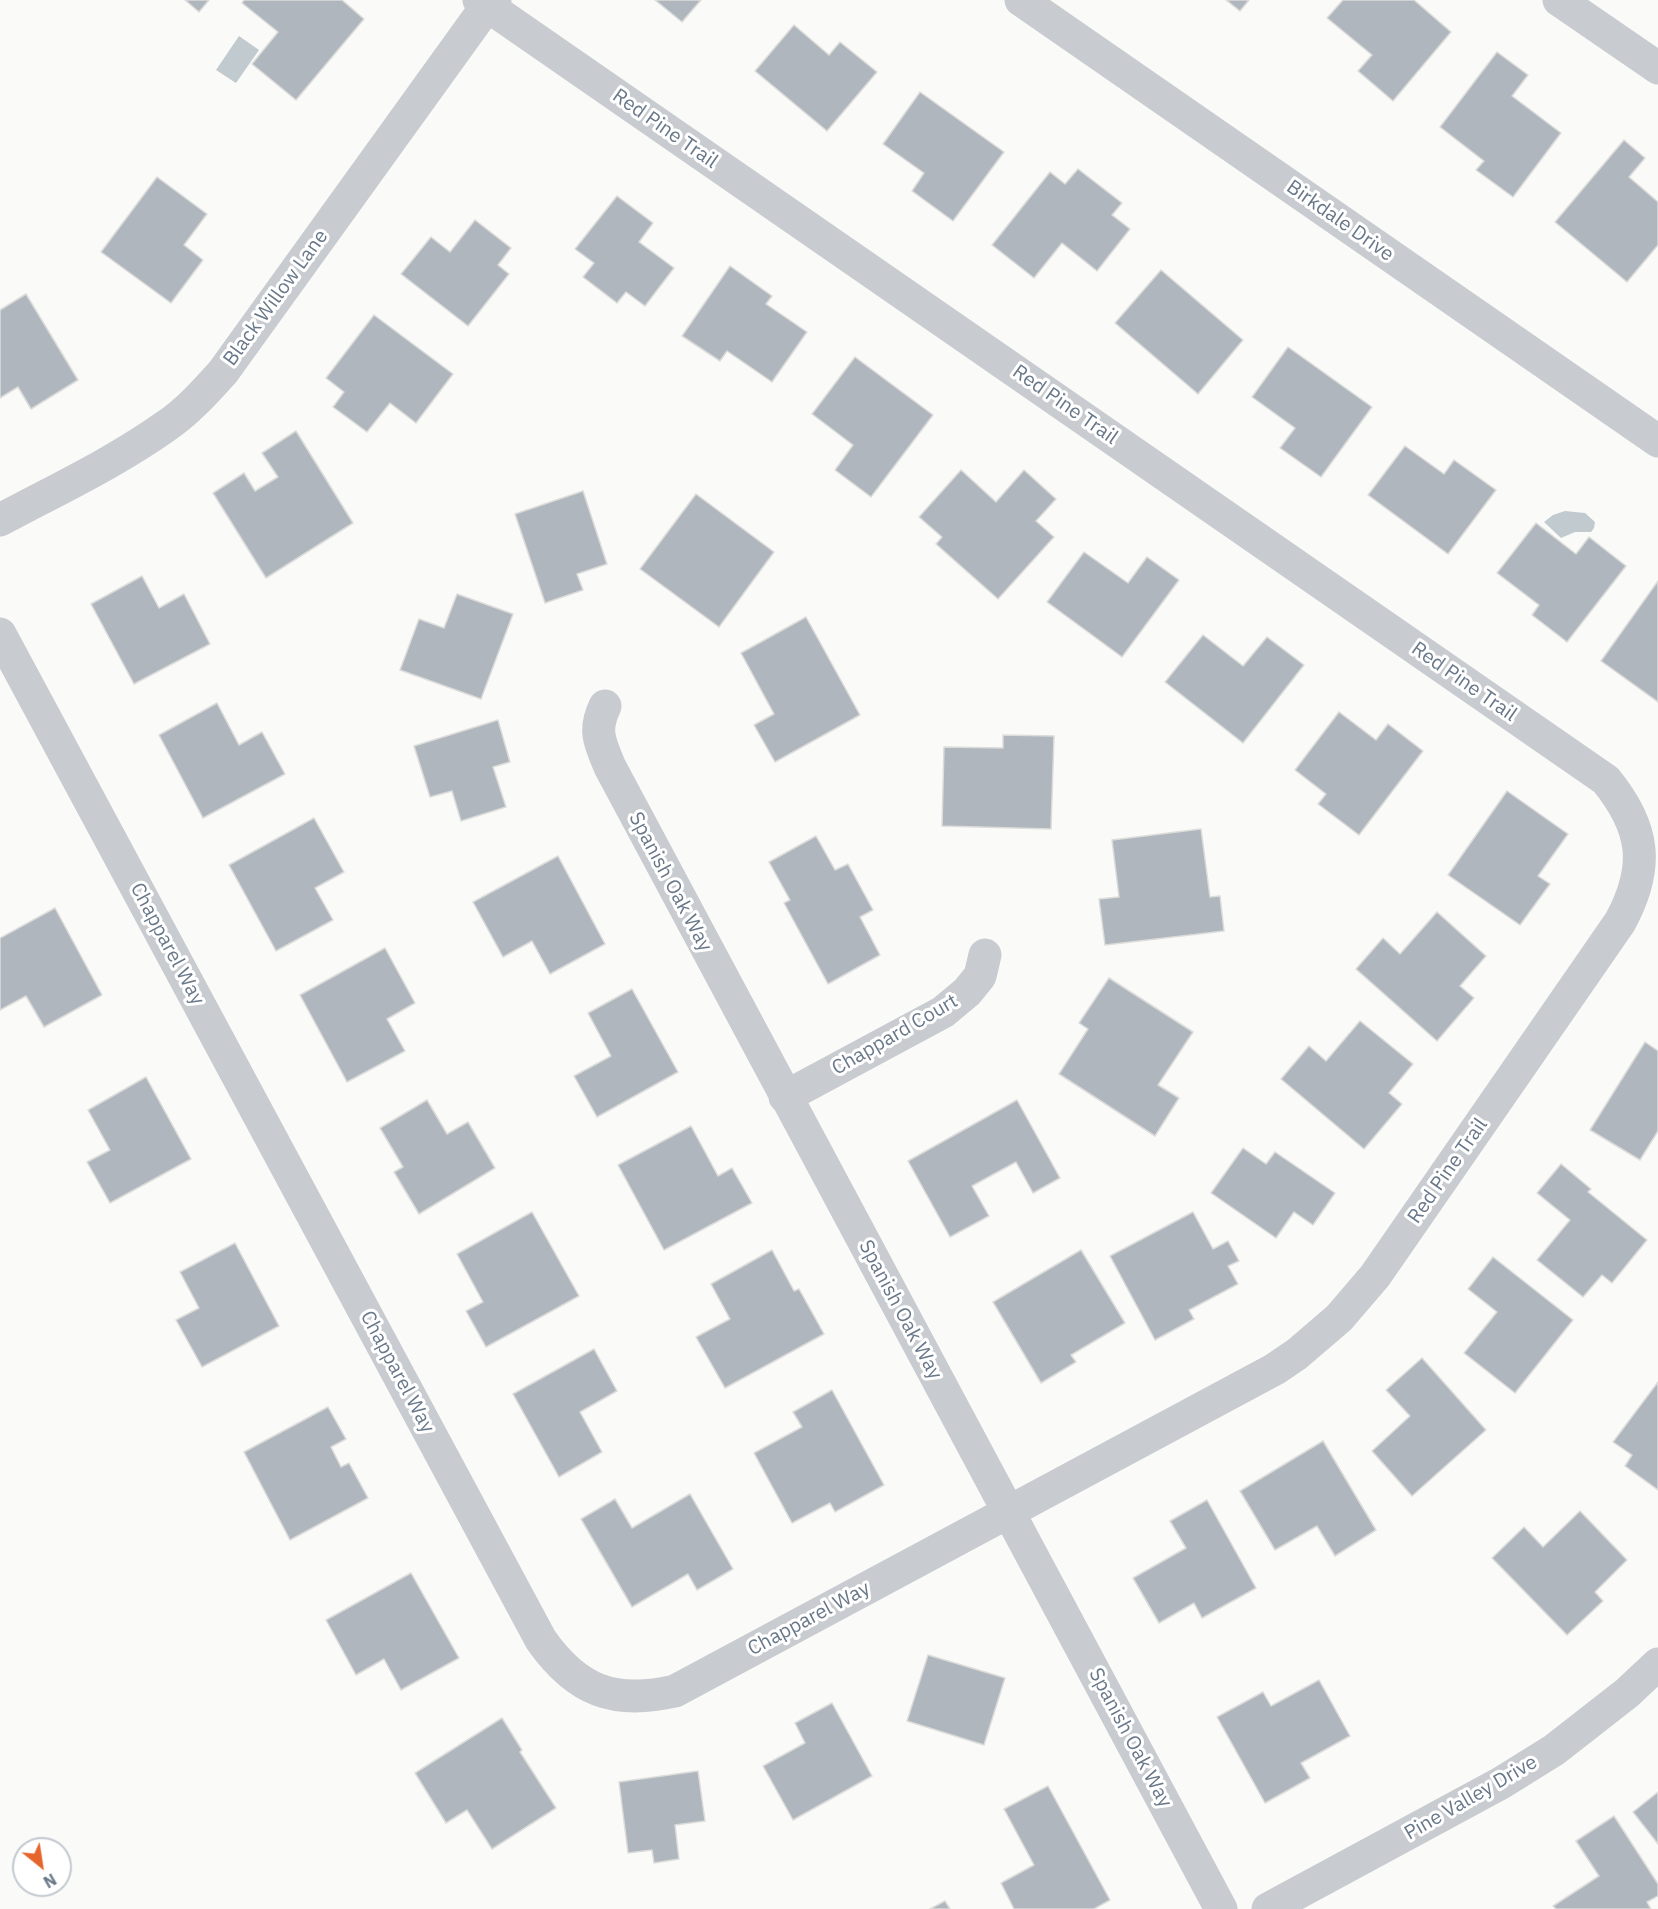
<!DOCTYPE html>
<html>
<head>
<meta charset="utf-8">
<style>
	body { margin:0 }
	#map { position:relative; width:1658px; height:1909px; overflow:hidden; background:#fafaf8; font-family:"IBM Plex Sans",sans-serif }
	canvas { display:block }
	.north { position:absolute; left:12px; top:1837px; width:60px; height:60px; box-sizing:border-box; background:#fff; border:2px solid #c3c9d0; border-radius:50%; rotate:150deg; font-size:16px; font-weight:700; line-height:24px; text-align:center; color:#697889 }
	.north::after { content:''; display:block; margin:auto; width:21px; height:27px; background:#e5652d; clip-path:polygon(50% 0,100% 100%,50% 72%,0 100%) }
</style>
</head>
<body>
<div id="map">
<canvas width="1658" height="1909"></canvas>
<div class="north">N</div>
</div>
<script>
const c = document.querySelector('canvas').getContext('2d');
c.lineJoin = 'round';
function paint(path, color) { c.fillStyle = color; c.fill(path, 'evenodd'); }
function strokePath(path, color, width, dash) { c.strokeStyle = color; c.lineWidth = width; c.lineCap = dash ? 'butt' : 'round'; c.setLineDash(dash || []); c.stroke(path); }
function drawText(font, color, halo, rows, align = 'center') {
  c.font = font + ' "IBM Plex Sans",sans-serif'; c.lineWidth = 6; c.setLineDash([]); c.textBaseline = 'middle'; c.strokeStyle = halo; c.fillStyle = color; for (const [text, x, y, turn = 0] of rows) {
    c.save(); c.translate(x, y); c.rotate((+turn || 0) * Math.PI / 180); c.textAlign = isNaN(turn) ? turn : align; if (halo) c.strokeText(text, 0, 0); c.fillText(text, 0, 0); c.restore();
  }
}
const water = new Path2D(`
	M239 36 259 50 236 83 216 70Z
	M1565 511 1585 513 1595 522 1594 528 1591 532H1575L1561 538 1544 522 1553 515Z`);
const building = new Path2D(`
	M185 0H209L199 12Z
	M244 0H342L364 19 296 100 252 64 278 32 242 3Z
	M655 0H701L682 22Z
	M1226 0H1249L1240 11Z
	M1343 0H1414L1451 32 1393 101 1358 71 1372 55 1327 18Z
	M794 25 829 55 840 42 877 72 827 131 755 71Z
	M1497 52 1528 75 1512 96 1561 133 1513 197 1476 170 1484 161 1440 127Z
	M920 92 1004 152 953 221 912 191 924 173 883 144Z
	M1624 140 1645 158 1629 177 1658 202V245L1627 282 1555 222Z
	M1078 169 1122 203 1112 215 1130 229 1097 271 1062 243 1034 278 992 245 1050 172 1065 184Z
	M157 177 207 214 184 245 203 260 171 303 101 252Z
	M617 196 653 223 639 242 674 268 645 306 626 292 617 303 583 277 594 263 575 249Z
	M475 220 511 248 498 265 509 274 468 326 401 274 431 237 450 252Z
	M730 266 772 296 766 304 807 332 772 382 727 351 720 361 682 336Z
	M1161 270 1243 340 1198 394 1115 323Z
	M26 294 78 380 31 409 18 387 0 398V310Z
	M374 315 453 374 416 423 390 403 367 432 333 407 344 392 326 378Z
	M1288 347 1372 407 1321 477 1280 448 1295 428 1252 397Z
	M855 357 933 415 871 497 835 470 853 445 812 414Z
	M296 431 353 523 266 578 213 493 244 473 255 491 278 477 262 453Z
	M1405 446 1444 474 1454 460 1496 490 1448 554 1368 495Z
	M961 470 996 502 1024 470 1056 499 1036 521 1054 537 998 599 936 544 942 537 919 517Z
	M583 491 607 564 577 574 583 590 545 603 515 514Z
	M696 494 774 552 719 627 640 569Z
	M1536 523 1576 554 1589 537 1626 566 1567 642 1532 615 1539 605 1497 573Z
	M1084 552 1128 583 1147 557 1179 580 1122 657 1047 602Z
	M142 576 159 608 184 594 210 644 134 684 91 604Z
	M1658 581V702L1601 661Z
	M457 594 513 614 481 699 400 670 419 619 444 628Z
	M806 617 860 715 775 762 754 725 774 714 741 653Z
	M1203 635 1243 666 1267 637 1304 665 1243 743 1165 682Z
	M217 703 239 745 262 732 285 774 203 818 159 735Z
	M1339 712 1376 740 1388 724 1423 751 1359 835 1318 804 1326 794 1295 770Z
	M498 720 510 762 493 767 506 807 461 821 452 791 430 797 414 746Z
	M1003 735 1054 736 1051 829 942 826 944 747 1003 748Z
	M1507 791 1568 834 1538 876 1550 884 1520 925 1448 875Z
	M314 818 344 872 315 888 333 920 276 951 229 865Z
	M1201 829 1210 897 1220 896 1224 931 1105 945 1099 899 1119 897 1112 840Z
	M816 836 835 870 848 864 873 910 860 917 880 955 828 984 784 903 790 900 769 862Z
	M558 856 605 944 550 974 532 941 503 957 473 902Z
	M55 908 102 995 44 1027 26 996 0 1010V938Z
	M1437 912 1486 956 1460 986 1474 998 1437 1041 1356 969 1383 938 1400 954Z
	M385 948 415 1003 387 1019 405 1051 347 1082 300 995Z
	M1109 978 1193 1032 1158 1085 1179 1098 1155 1136 1059 1074 1088 1029 1079 1023Z
	M632 989 678 1072 597 1117 574 1076 611 1056 588 1013Z
	M1360 1021 1413 1064 1389 1093 1402 1104 1364 1149 1281 1079 1309 1046 1326 1061Z
	M1645 1042 1658 1051V1131L1640 1160 1590 1130Z
	M146 1077 191 1159 110 1203 87 1162 110 1150 88 1110Z
	M427 1100 447 1134 468 1122 495 1168 419 1214 394 1172 403 1167 380 1128Z
	M1017 1100 1060 1178 1033 1193 1016 1162 972 1186 989 1216 950 1237 908 1161Z
	M691 1126 718 1176 732 1168 752 1203 664 1250 618 1165Z
	M1243 1148 1266 1164 1275 1152 1335 1193 1313 1225 1294 1212 1276 1238 1211 1193Z
	M1561 1164 1591 1189 1588 1192 1647 1240 1612 1283 1602 1275 1583 1297 1537 1260 1570 1220 1537 1193Z
	M532 1212 579 1296 486 1347 466 1311 483 1302 457 1254Z
	M1193 1212 1213 1249 1228 1241 1239 1261 1228 1266 1238 1284 1189 1310 1194 1319 1155 1340 1110 1256Z
	M235 1243 279 1326 202 1367 176 1320 199 1308 180 1272Z
	M772 1250 794 1291 799 1289 824 1334 725 1388 696 1337 730 1319 711 1284Z
	M1081 1250 1125 1323 1071 1355 1076 1362 1041 1383 993 1302Z
	M1493 1257 1573 1320 1515 1393 1464 1353 1497 1312 1468 1289Z
	M594 1349 617 1391 580 1412 602 1452 559 1477 513 1394Z
	M1422 1358 1486 1430 1412 1496 1372 1451 1410 1416 1386 1390Z
	M1658 1382V1490L1625 1466 1632 1455 1613 1442Z
	M832 1390 884 1485 835 1512 830 1503 792 1523 754 1453 802 1427 793 1412Z
	M328 1407 346 1439 331 1447 341 1467 349 1463 368 1498 290 1540 244 1452Z
	M1323 1441 1376 1530 1335 1556 1317 1526 1275 1550 1240 1491Z
	M690 1494 733 1569 697 1590 688 1574 632 1607 581 1519 615 1499 632 1528Z
	M1207 1500 1256 1588 1202 1618 1194 1603 1159 1623 1133 1578 1186 1548 1170 1521Z
	M1580 1511 1627 1560 1595 1592 1603 1601 1567 1635 1492 1558 1524 1527 1543 1547Z
	M411 1573 459 1658 401 1690 384 1659 356 1675 326 1620Z
	M928 1655 1005 1678 984 1745 907 1721Z
	M1319 1680 1350 1736 1301 1763 1310 1778 1265 1803 1217 1717 1263 1692 1271 1706Z
	M832 1703 872 1776 793 1820 763 1766 805 1743 795 1723Z
	M502 1718 522 1750 520 1752 556 1808 492 1849 467 1810 446 1823 415 1773Z
	M698 1771 705 1821 675 1825 679 1859 654 1863 652 1850 628 1853 619 1782Z
	M1048 1786 1110 1900 1094 1909H1014L1001 1883 1034 1865 1004 1809Z
	M1658 1792V1844L1633 1812Z
	M1614 1816 1658 1884V1896L1647 1902 1651 1909H1556L1553 1906 1599 1876 1576 1841Z
	M945 1901 950 1909H930Z`);
const minor = new Path2D(`
	M1021 0 1658 441
	M1559 0 1658 68
	M0 520C56 490 114 463 166 426 187 412 206 391 223 372L476 21 487 6 495 0
	M0 634 541 1640C577 1691 614 1705 675 1691L1275 1369 1297 1354 1339 1318 1375 1276 1620 922C1650 867 1645 828 1606 780L479 0
	M605 706C593 731 600 743 610 767L1221 1909
	M785 1097 943 1012 967 992 980 976 985 955
	M1268 1909 1501 1783 1554 1750 1627 1693 1658 1664`);
const streetNames = [
	["Red Pine Trail",665,129,35],
	["Birkdale Drive",1340,221,35],
	["Black Willow Lane",276,298,-54],
	["Red Pine Trail",1065,405,35],
	["Red Pine Trail",1464,682,35],
	["Spanish Oak Way",670,882,62],
	["Chapparel Way",167,944,62],
	["Chappard Court",895,1035,-30],
	["Red Pine Trail",1448,1171,-55],
	["Spanish Oak Way",900,1310,62],
	["Chapparel Way",397,1372,62],
	["Chapparel Way",809,1619,-28],
	["Spanish Oak Way",1130,1738,62],
	["Pine Valley Drive",1471,1798,-30]
];
paint(water, '#c1cacf');
paint(building, '#afb6bd');
strokePath(building, '#dcdcda', 1.5);
strokePath(minor, '#c8cbcf', 33);
drawText('20px', '#697889', '#fff', streetNames);
</script>
</body>
</html>
